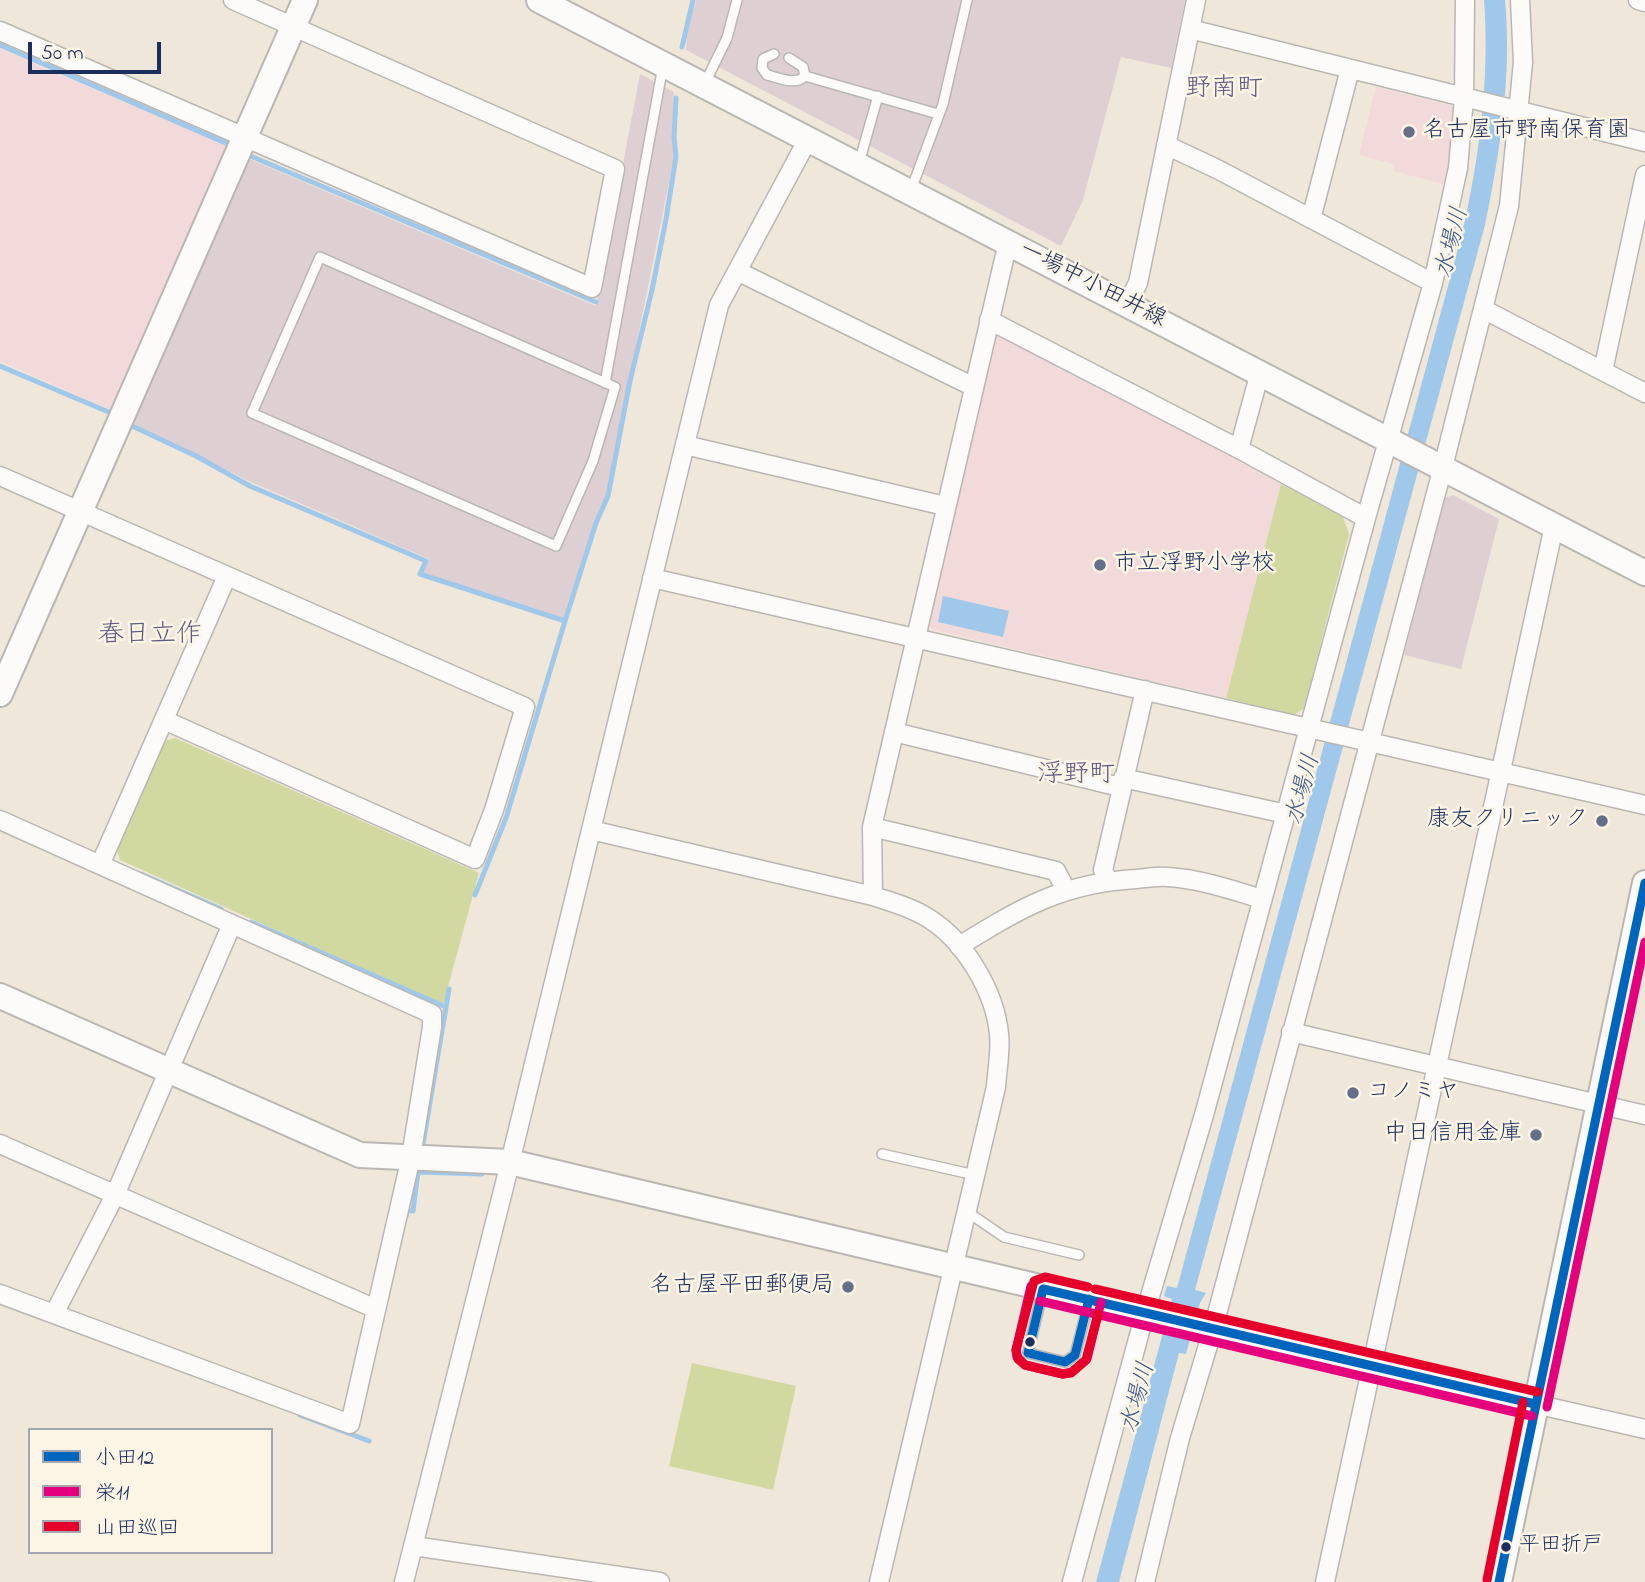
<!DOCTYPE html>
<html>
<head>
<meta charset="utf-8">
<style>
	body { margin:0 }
	#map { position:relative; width:1645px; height:1582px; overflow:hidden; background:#efe7d9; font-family:"Indie Flower","Klee One",sans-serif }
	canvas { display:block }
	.legend { position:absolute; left:28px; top:1428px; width:245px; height:126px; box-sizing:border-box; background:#fcf5e5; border:2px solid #a2a6af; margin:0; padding:9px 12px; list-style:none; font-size:21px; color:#1b2f5e }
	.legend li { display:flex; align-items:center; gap:14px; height:35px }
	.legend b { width:35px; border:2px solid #a2a6af }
	.scale { position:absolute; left:28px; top:42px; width:133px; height:32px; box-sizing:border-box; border:4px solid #1b2f5e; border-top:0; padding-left:9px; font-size:21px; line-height:24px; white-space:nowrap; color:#1b2f5e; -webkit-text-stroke:5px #fcf5e5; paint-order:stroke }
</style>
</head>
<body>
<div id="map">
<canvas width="1645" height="1582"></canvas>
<ul class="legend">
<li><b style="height:9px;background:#0065bd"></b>小田12</li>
<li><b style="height:9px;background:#e5007d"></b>栄11</li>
<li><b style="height:9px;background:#e4002b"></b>山田巡回</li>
</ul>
<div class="scale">50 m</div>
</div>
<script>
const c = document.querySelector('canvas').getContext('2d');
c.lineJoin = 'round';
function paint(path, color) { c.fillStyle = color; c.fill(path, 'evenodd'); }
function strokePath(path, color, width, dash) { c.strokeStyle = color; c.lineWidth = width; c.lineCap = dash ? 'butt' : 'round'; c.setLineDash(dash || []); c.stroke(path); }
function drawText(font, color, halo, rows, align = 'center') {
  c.font = font + ' "Indie Flower","Klee One",sans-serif'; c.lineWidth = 5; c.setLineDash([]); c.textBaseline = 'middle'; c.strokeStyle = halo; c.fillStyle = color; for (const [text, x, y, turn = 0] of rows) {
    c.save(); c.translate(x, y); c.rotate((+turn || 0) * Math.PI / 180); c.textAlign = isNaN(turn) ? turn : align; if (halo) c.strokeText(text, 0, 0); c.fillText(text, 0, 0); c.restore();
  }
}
const built = new Path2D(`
	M0 49 230 147 113 411 0 361Z
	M1376 87 1452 106 1456 110 1447 185 1393 171 1394 164 1359 155Z
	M1002 335 1281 484 1226 698 933 630 926 621 992 336Z`);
const industrial = new Path2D(`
	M696 0H1185L1171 68 1121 57 1083 200 1061 246 686 50 687 34Z
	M640 74 674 92 672 136 674 158 606 495 595 521 563 619 423 573 429 559 253 483 130 422 247 158 596 306Z
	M1453 495 1499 519 1461 669 1404 655 1445 498Z`);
const green = new Path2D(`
	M1281 484 1343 517 1349 534 1304 708 1294 715 1226 698Z
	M175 738 479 873 443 1005 120 860 117 851 165 741Z
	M692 1363 796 1386 773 1490 669 1466Z`);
const water = new Path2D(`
	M1484 0H1505C1512 75 1500 152 1485 225L1195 1290 1206 1293 1200 1303 1186 1354 1179 1353 1119 1582H1096L1172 1299 1164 1296 1167 1286 1177 1288 1461 238C1479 161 1490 79 1484 0Z
	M943 596 1009 611 1003 637 938 622Z`);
const stream = new Path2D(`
	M0 45 230 145
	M682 47 693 0
	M248 155 596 302
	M0 366 111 413
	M130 425 196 456 250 486 426 561 420 574 565 621
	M141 874 221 909
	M475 895 506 818 565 621 596 523 608 496 630 381 652 290 666 219 676 157 674 137 676 98
	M251 922 446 1007
	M423 1144 449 989
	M406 1216 408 1210 413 1211 418 1172 482 1174
	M300 1415 369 1441`);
const lane = new Path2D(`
	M774 54 763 59 762 68 767 75C780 78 795 86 805 76L938 114
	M789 58 803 67 805 76
	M705 83 727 38 737 0
	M859 163 878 96
	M911 190 943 104 967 0
	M320 257 615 387 593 461 556 546 252 413Z
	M605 383 663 66
	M882 1154 975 1175
	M966 1211 1004 1237 1079 1255
	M1043 1290 1028 1353 1065 1362 1075 1355 1089 1301`);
const street = new Path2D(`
	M1638 0 1645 2
	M1190 29 1645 142
	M0 31 592 288 615 169 233 0
	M1166 145 1217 169 1433 283
	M1311 219 1350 69
	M737 271 974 387
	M1127 304 1138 283 1196 0
	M1483 309 1645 393
	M989 320 1239 449 1366 518
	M1603 371 1645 175
	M685 445 945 506
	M1239 449 1260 372
	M0 476 525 707 494 810 475 859 164 720
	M652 578 1645 805
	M894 732 1120 787
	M1123 778 1286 814
	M0 820 432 1014V1027L411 1157 350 1424 0 1294
	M872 827 1056 871 1066 890
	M591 830 873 896C891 902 911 907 928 918 964 940 995 991 999 1034 1001 1051 997 1070 996 1087L879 1582
	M100 865 227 576
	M1108 881 1103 870 1145 690
	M873 896 872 827 1008 242
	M959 946C1021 908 1062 883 1136 879 1147 878 1158 876 1168 877 1200 879 1232 890 1262 899
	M1291 1032 1645 1115
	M0 1144 376 1309
	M54 1314 115 1195 232 924
	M1535 1404 1645 1429
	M413 1546 660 1582
	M404 1582 505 1183 719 305 808 139
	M1072 1582 1145 1313 1204 1115 1366 518 1433 283 1458 168 1464 98 1465 0
	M1145 1582 1180 1438 1213 1329 1443 467 1509 206 1523 62 1520 0
	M1325 1582 1554 526`);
const secondary = new Path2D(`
	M539 0 1645 573
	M0 694 305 0
	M0 996 360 1155 510 1162 1535 1404
	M1499 1582 1645 883`);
const bus1 = new Path2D(`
	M1043 1289 1535 1404
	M1043 1289 1028 1353 1065 1362 1075 1355 1089 1299
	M1499 1582 1645 883`);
const bus2 = new Path2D(`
	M1031 1286 1016 1350 1017 1357 1025 1365 1063 1374 1072 1372 1087 1359 1101 1302
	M1040 1301 1532 1416
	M1547 1407 1645 942`);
const bus3 = new Path2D(`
	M1088 1287 1045 1277 1034 1281 1016 1350 1018 1359 1025 1365 1063 1374 1071 1373 1086 1360 1098 1314
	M1095 1289 1538 1392
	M1487 1580 1523 1402`);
const markers = [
	[1409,132,7,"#656f89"],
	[1100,565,7,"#656f89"],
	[1602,821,7,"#656f89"],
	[1353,1093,7,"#656f89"],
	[1536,1135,7,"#656f89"],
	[848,1287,7,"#656f89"],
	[1030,1342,6,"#1b2f5e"],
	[1506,1547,6,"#1b2f5e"]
];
const busNames = [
	["平田折戸",1519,1547]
];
const poiNames = [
	["名古屋市野南保育園",1423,132],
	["市立浮野小学校",1114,565],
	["康友クリニック",1588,821,"right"],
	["コノミヤ",1367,1093],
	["中日信用金庫",1522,1135,"right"],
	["名古屋平田郵便局",834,1287,"right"]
];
const streetNames = [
	["一場中小田井線",1092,286,27]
];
const waterNames = [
	["水場川",1454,243,-76],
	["水場川",1305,790,-75],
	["水場川",1140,1398,-75]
];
const quarterNames = [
	["野南町",1224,91],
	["春日立作",150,637],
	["浮野町",1076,777]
];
paint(built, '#f2dadb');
paint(industrial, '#ded0d2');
paint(green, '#d1d9a0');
paint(water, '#a0c8ea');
strokePath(stream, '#a0c8ea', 5);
strokePath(lane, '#bab7b2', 12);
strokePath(street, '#bab7b2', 21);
strokePath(secondary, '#bab7b2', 28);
strokePath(lane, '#fdfbf9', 9);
strokePath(street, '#fdfbf9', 18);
strokePath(secondary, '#fdfbf9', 24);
strokePath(bus1, '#0065bd', 9);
strokePath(bus2, '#e5007d', 9);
strokePath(bus3, '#e4002b', 9);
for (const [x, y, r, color] of markers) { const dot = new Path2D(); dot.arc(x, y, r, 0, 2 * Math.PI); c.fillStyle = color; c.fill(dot); strokePath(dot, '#fcf5e5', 2.5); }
drawText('21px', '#1b2f5e', '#fcf5e5', busNames, 'left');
drawText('23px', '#1b2f5e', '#fcf5e5', poiNames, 'left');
drawText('23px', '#1b2f5e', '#fcf5e5', streetNames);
drawText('italic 24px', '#39598a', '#fcf5e5', waterNames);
drawText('26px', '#615c84', '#fcf5e5', quarterNames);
</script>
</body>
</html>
